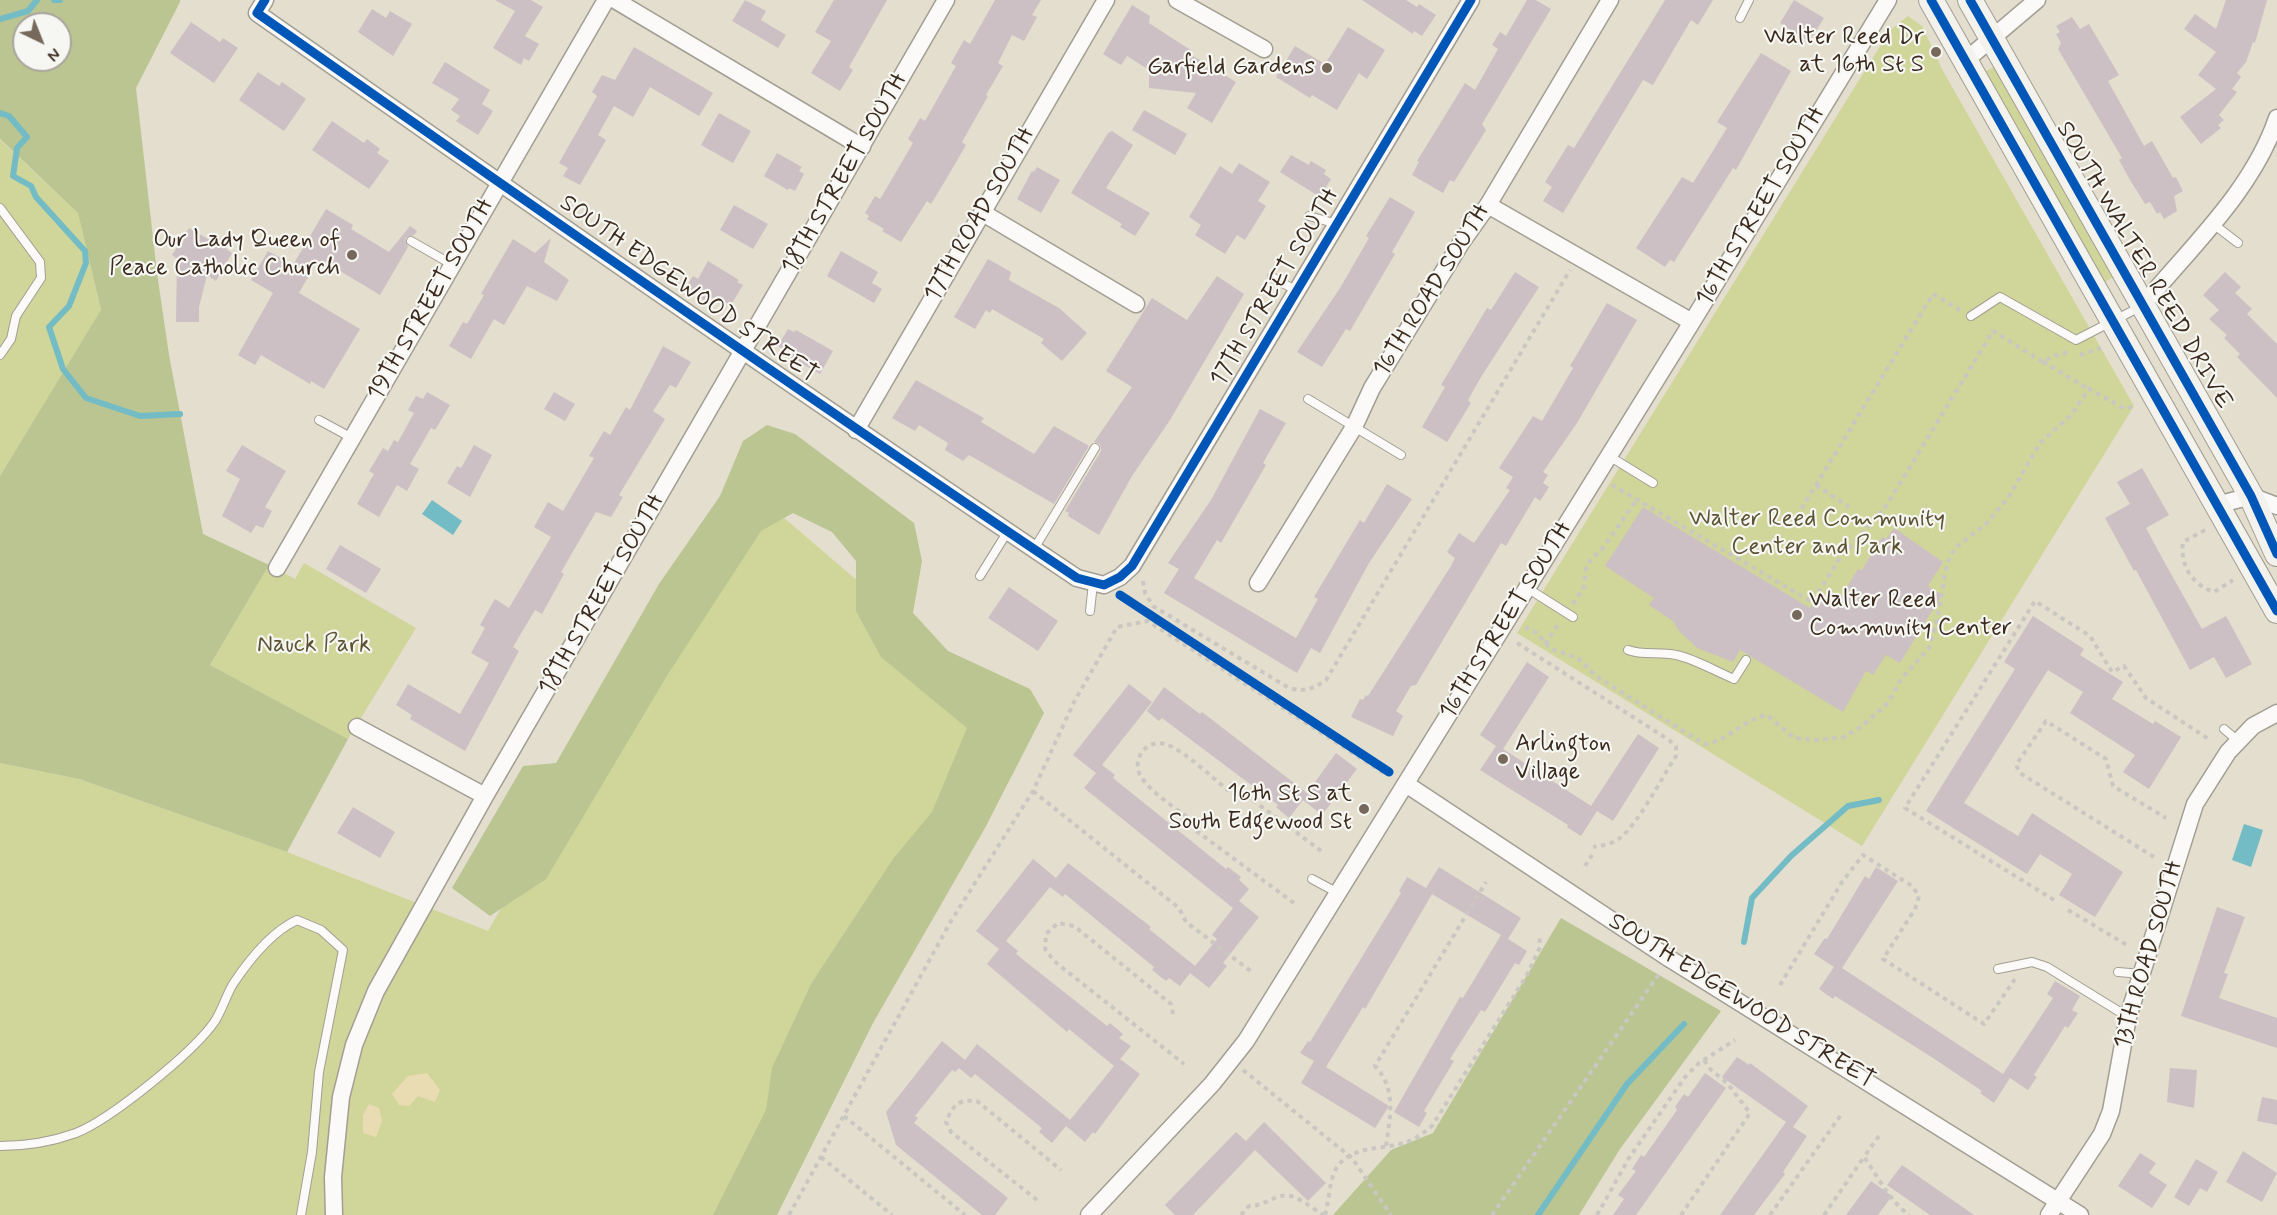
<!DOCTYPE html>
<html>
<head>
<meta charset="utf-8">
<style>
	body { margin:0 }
	#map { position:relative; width:2277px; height:1215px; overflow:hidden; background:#e3decd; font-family:Mynerve,sans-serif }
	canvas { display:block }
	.north { position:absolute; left:12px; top:12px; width:60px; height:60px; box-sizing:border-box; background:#f6f6f2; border:2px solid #aba49d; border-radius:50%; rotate:137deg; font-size:16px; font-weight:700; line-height:24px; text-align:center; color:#3b2a1e }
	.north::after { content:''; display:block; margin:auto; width:21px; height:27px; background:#76695b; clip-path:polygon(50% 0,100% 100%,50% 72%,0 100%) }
</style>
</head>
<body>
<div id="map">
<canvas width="2277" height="1215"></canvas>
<div class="north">N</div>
</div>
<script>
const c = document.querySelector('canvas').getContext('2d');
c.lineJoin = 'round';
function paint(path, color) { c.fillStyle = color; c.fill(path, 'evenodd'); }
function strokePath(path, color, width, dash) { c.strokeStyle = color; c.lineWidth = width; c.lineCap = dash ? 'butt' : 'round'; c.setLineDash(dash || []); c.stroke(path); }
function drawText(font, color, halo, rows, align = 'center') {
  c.font = font + ' Mynerve,sans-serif'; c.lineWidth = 4.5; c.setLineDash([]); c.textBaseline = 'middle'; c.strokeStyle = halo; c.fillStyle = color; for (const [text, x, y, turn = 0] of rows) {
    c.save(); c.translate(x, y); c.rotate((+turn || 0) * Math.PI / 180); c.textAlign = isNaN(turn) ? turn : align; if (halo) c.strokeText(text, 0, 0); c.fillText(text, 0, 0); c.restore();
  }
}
const green = new Path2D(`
	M1908 16 1922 26 1943 71 2134 406 1862 846 1517 633 1890 30Z
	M1994 67 2113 277 2102 284 1982 73Z
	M0 140 78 213 101 311 0 476Z
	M747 486 1023 723 752 1215H0V763L79 779 287 852 488 931Z
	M304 563 416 628 348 739 210 665 269 565 295 579Z`);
const forest = new Path2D(`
	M0 0H180V2L136 88 157 273 169 355 203 534 269 565 210 665 348 739 287 852 79 779 0 763V476L101 310 78 213 0 139ZM24 24H60V60H24Z
	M767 425 795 434 914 523 922 561 913 613 948 651 1030 689 1044 713 985 828 873 1023 777 1215H713L766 1110 772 1068 811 984 893 859 932 812 967 728 881 657 856 611V561L832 532 793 513 761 531 668 674 546 879 490 916 452 888 523 766 556 763 659 584 720 496 743 441Z
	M1561 918 1721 1011 1620 1149 1579 1215H1333L1391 1150 1433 1133Z`);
const sand = new Path2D(`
	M427 1073 440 1090 435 1102 418 1096 409 1106 399 1105 392 1094 408 1076Z
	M369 1104 379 1108 382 1121 376 1137 363 1133V1115Z`);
const water = new Path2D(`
	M432 500 462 521 453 535 422 514Z
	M2244 824 2263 830 2251 867 2232 860Z`);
const stream = new Path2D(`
	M54 0H60
	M0 19 28 11 37 0
	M0 113 9 116 27 137 17 148 13 176 31 186 36 197 85 251 86 263 69 306 49 327 63 369 86 398 140 416 180 414
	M1744 942 1752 898 1791 856 1848 806 1879 800
	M1538 1215 1627 1084 1684 1024`);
const building = new Path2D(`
	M495 0H531L543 7 525 36 539 44 529 61 524 58 521 65 493 48 515 11Z
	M745 0 766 11 761 20 786 35 778 48 732 21Z
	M834 0H887L849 67 853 70 840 91 811 73 831 41 815 32Z
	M995 0H1041L1032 15 1037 17 1024 41 1012 35 998 63 1003 66 986 95 988 96 962 142 966 145 945 181 931 204 927 201 901 242 882 231 884 229 867 219 869 216 865 213 875 196 880 199 882 196 913 143 908 139 920 118 925 121 956 66 951 63 964 40 970 44Z
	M1362 0H1406L1417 7 1419 4 1436 15 1422 36 1414 31 1413 34Z
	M1527 0H1536L1551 9 1482 124 1486 130 1454 182 1450 180 1443 193 1412 175 1419 162 1417 161 1465 83 1475 90 1498 49 1492 45 1500 32 1506 36Z
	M1665 0H1713L1698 25 1691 20 1653 85 1643 80 1563 213 1543 201 1552 187 1545 182 1568 145 1574 148Z
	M1794 0 1824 18 1809 42 1780 23Z
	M2226 0H2267L2255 43 2253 42 2246 62 2237 73 2241 77 2232 89 2237 92 2219 115 2224 120 2218 125 2221 128 2201 144 2180 117 2216 89 2198 75 2216 52 2184 29 2195 14 2216 29Z
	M1132 5 1150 16 1149 23 1192 51 1190 54 1236 82 1212 123 1187 108 1196 93 1149 88V70L1127 56 1121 65 1103 54Z
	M372 9 386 18 390 11 412 24 393 56 358 32Z
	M2072 17 2080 29 2089 24 2119 75 2108 81 2144 146 2152 141 2173 178 2176 177 2183 191 2174 196 2177 211 2164 219 2160 212 2157 214 2150 202 2145 204 2130 180 2119 160 2122 158 2058 49 2061 43 2056 34 2060 32 2056 26Z
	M191 22 220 42 223 38 238 48 214 83 170 53Z
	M1348 27 1385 50 1367 79 1359 73 1337 110 1312 95 1310 98 1276 77 1295 46 1325 64Z
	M634 47 713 93 699 116 650 87 633 117 614 106 598 135 606 140 580 185 563 176 568 168 559 163 597 96 592 92 602 75 615 80Z
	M1761 53 1791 71 1736 170 1733 168 1674 262 1670 260 1665 267 1636 248 1682 177 1693 183 1727 128 1717 122Z
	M445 62 490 90 482 104 493 111 478 135 456 121 460 116 451 110 459 99 432 83Z
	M258 72 279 86 282 82 306 99 284 131 239 100Z
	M1144 110 1187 134 1175 155 1132 130Z
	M719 113 751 131 733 163 701 145Z
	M332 121 364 143 367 139 380 149 377 153 389 161 369 189 312 150Z
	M1112 131 1133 145 1106 188 1150 213 1135 236 1120 227 1122 224 1071 193 1108 133Z
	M777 153 802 167 799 171 804 174 795 191 789 188 788 190 764 176Z
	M1291 155 1309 165 1311 161 1326 170 1324 174 1331 179 1320 197 1280 172Z
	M1239 163 1270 182 1258 201 1266 206 1245 240 1237 235 1225 254 1195 235 1201 225 1189 217 1220 166 1232 174Z
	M1037 167 1060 180 1041 213 1017 199 1032 171 1034 172Z
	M1390 197 1415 212 1392 252 1395 254 1350 331 1346 329 1322 367 1297 352 1340 288 1369 238 1366 236Z
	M734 205 768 224 753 249 720 230Z
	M326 209 353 225 351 229 389 252 410 226 417 231 414 235 405 238 408 247 380 295 325 262 323 266 316 263 299 293 360 329 324 389 311 381 310 384 261 355 255 365 238 355 273 293 251 280 268 251 293 265Z
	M189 228 208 239 212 234 229 243 226 249 232 253 216 281 207 275 199 307V322H176L177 259 172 255Z
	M551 238 544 262 569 280 557 301 527 286 504 325 494 319 471 359 449 346 463 322 467 324 484 295 481 294 513 239 535 253Z
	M841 251 878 272 872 283 882 289 874 303 827 276Z
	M988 259 1011 272 1009 280 1059 308 1087 333 1062 361 1041 343 1044 339 992 309 990 313 986 310 975 329 954 317Z
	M708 261 739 280 737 282 743 285 731 305 716 298 712 305 685 289 693 276 698 279Z
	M1515 272 1539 287 1481 377 1468 400 1471 403 1447 442 1422 427 1445 387 1441 385 1471 335 1487 308 1491 310Z
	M2225 272 2241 287 2235 293 2252 309 2247 314 2277 344V398L2237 357 2240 354 2224 338 2227 335 2209 319 2219 310 2203 295Z
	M1217 276 1244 294 1170 420 1132 476 1099 535 1068 516 1069 513 1065 511 1101 451 1100 444 1094 442 1132 387 1106 371 1152 298 1187 320Z
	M1607 303 1637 320 1577 423 1543 472 1548 475 1543 483 1549 487 1540 501 1535 497 1506 546 1501 543 1416 685 1411 686 1396 711 1403 716 1393 736 1351 717 1360 699 1363 700 1366 695 1368 696 1451 566 1455 558 1447 552 1459 533 1474 543 1510 490 1506 488 1513 477 1499 468 1533 416 1542 421 1573 368 1570 366Z
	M788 329 794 332 796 330 833 351 820 374 782 352 783 349 778 346Z
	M663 346 691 362 676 388 670 385 653 411 665 419 619 495 623 497 611 517 596 512 561 572 564 574 542 614 535 610 513 647 519 651 465 751 410 719 412 715 396 705 408 684 460 714 489 663 471 653 485 628 480 625 495 599 509 608 551 537 534 527 548 502 563 511 594 458 589 456 604 431 610 435 626 407 630 410Z
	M916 380 984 418 981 422 1034 454 1054 426 1089 446 1054 504 969 455 963 461 945 450 948 443 919 425 915 431 892 418Z
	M427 392 450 405 435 430 431 428 410 464 419 469 407 491 397 485 379 517 357 504 374 474 369 471 383 448 388 451 394 440 398 442 414 413 408 410 416 396 423 399Z
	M554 392 575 404 565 421 544 409Z
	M1260 409 1286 423 1263 463 1266 465 1237 515 1221 543 1217 540 1194 578 1296 638 1318 599 1314 597 1360 520 1364 523 1387 484 1412 499 1369 563 1320 653 1311 648 1297 673 1164 593 1179 569 1168 563 1211 500Z
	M242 445 286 471 265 507 272 511 263 528 256 525 251 533 222 516 240 479 226 471Z
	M474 445 492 455 470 497 447 483 457 466 461 468Z
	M2142 468 2169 515 2146 528 2161 556 2202 629 2226 616 2252 664 2226 678 2214 657 2190 670 2136 570 2134 571 2105 518 2130 504 2117 482Z
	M1643 507 1810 608 1817 598 1834 608 1858 569 1862 570 1882 537 1886 539 1894 528 1943 562 1928 586 1942 595 1900 663 1886 655 1873 675 1866 671 1843 712 1740 650 1733 662 1697 648 1679 631 1673 621 1649 605 1654 598 1605 566Z
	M340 545 381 569 366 593 326 569Z
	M1009 587 1058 621 1038 651 988 618Z
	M2033 616 2084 649 2080 655 2123 682 2112 699 2153 724 2155 721 2181 737 2149 789 2123 772 2135 755 2070 713 2083 692 2048 670 1964 803 2018 836 2032 813 2123 872 2095 917 2059 895 2072 874 2040 854 2027 874 1926 811 2015 669 2004 662Z
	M1527 662 1549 677 1503 749 1591 806 1638 734 1659 748 1613 821 1597 811 1581 836 1567 827 1568 825 1480 770 1496 746 1480 735Z
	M1129 684 1152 702 1102 765 1115 775 1113 778 1226 869 1228 867 1241 877 1239 880 1249 889 1239 901 1259 917 1223 963 1227 966 1209 988 1190 973 1180 986 1169 978 1166 981 1152 970 1154 967 1065 894 1063 897 1050 887 1006 941 1018 951 1016 954 1107 1026 1110 1023 1123 1034 1119 1038 1131 1046 1120 1059 1140 1074 1095 1134 1093 1132 1085 1142 1066 1126 1052 1143 1039 1132 1042 1128 975 1074 971 1078 959 1068 955 1072 952 1070 915 1116 918 1118 914 1123 1008 1198 995 1215H982L896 1145 886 1112 942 1041 965 1060 977 1044 1070 1120 1114 1066 1069 1029 1067 1032 987 964 999 949 976 931 1033 859 1056 878 1068 863 1151 927 1149 929 1195 966 1217 939 1212 935 1237 903 1233 908 1084 788 1096 773 1073 755Z
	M1164 687 1200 714 1202 712 1307 793 1336 753 1357 769 1322 815 1303 800 1289 818 1276 807 1278 805 1162 718 1159 721 1147 711Z
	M353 807 395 832 380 858 337 833Z
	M1439 867 1521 918 1508 939 1527 951 1519 965 1515 963 1485 1012 1481 1010 1450 1059 1454 1061 1424 1111 1427 1113 1419 1127 1394 1112 1460 997 1463 998 1501 935 1432 894 1365 1009 1363 1007 1326 1067 1389 1106 1375 1128 1301 1083 1314 1061 1300 1053 1308 1041 1310 1042 1401 893 1399 891 1407 877 1426 888Z
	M1876 867 1898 881 1842 968 2003 1074 2053 998 2047 994 2055 981 2080 996 2072 1010 2078 1013 2068 1028 2065 1026 2034 1075 2037 1077 2028 1090 2010 1078 1994 1103 1980 1093 1982 1091 1933 1058 1835 996 1833 999 1819 989 1834 967 1814 954 1825 938 1827 939 1865 876 1869 879Z
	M2217 907 2245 917 2224 973 2228 974 2219 998 2277 1018V1048L2181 1016Z
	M1737 1057 1749 1065 1750 1063 1808 1106 1793 1127 1807 1136 1783 1172 1785 1174 1754 1215H1720L1786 1122 1722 1077Z
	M2170 1068 2197 1070 2194 1108 2167 1102Z
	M1705 1073 1726 1088 1636 1215H1613L1624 1199 1618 1195 1636 1171 1632 1169 1641 1155 1644 1157 1677 1110 1675 1107 1684 1094 1688 1097Z
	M2262 1097 2277 1100V1125L2257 1121Z
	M1264 1122 1326 1183 1308 1201 1255 1150 1193 1215H1175L1165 1205 1236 1132 1246 1141Z
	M2243 1151 2277 1173 2262 1202 2226 1182Z
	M2140 1153 2156 1163 2149 1173 2167 1185 2152 1208 2118 1186Z
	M2196 1159 2218 1172 2207 1192 2200 1188 2189 1206 2174 1197Z
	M1902 1165 1974 1215H1930L1887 1185Z
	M1871 1181 1892 1196 1878 1215H1846Z`);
const path = new Path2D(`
	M2080 355 2101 348
	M2043 362 2089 389
	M1612 485 1812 602 1838 561 1886 506 1993 331 2043 362 2053 356 2069 352
	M1816 485 1849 507
	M1792 524 1933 294 1960 310
	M2205 530 2183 542C2180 565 2191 584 2214 592L2233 580
	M1143 581 1145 593 1153 606 1289 688C1305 692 1313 689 1326 680L1570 270
	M1121 596 1389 772
	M1573 604 1584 587 1586 569 1591 559 1603 548 1638 498
	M1525 627 1537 633 1551 649 1578 658 1596 676 1704 744C1729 741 1743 719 1767 715L1794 738 1817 740 1844 737 1862 726 1888 703 1901 679 1929 648 1937 621 1947 563 1955 548 1987 523 2008 498 2040 443 2071 415 2089 389 2125 409 2134 406
	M1517 643 1669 740 1676 747V756C1662 777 1639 823 1620 838 1612 844 1602 846 1593 847
	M1545 644 1560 622
	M1033 791 1179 908 1186 922 1252 972
	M2154 857 2020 773 2016 765 2046 721 2106 759 2113 786 2166 818
	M1585 866 1592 855
	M2054 900 1905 808 2035 601 2090 636 2112 672 2124 666 2146 698 2210 740
	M1294 903 1195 830 1199 826C1183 813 1150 793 1140 775 1132 759 1146 739 1165 744 1183 749 1212 778 1228 790L1231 784 1324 853
	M2068 910 2127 945
	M1780 985 1842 882 1863 855 1912 886 1919 896 1915 909 1883 959 1984 1024 2015 979
	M1173 1014 1171 1004 1074 926 1058 923 1046 934 1045 949 1054 961 1184 1064
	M1243 1070 1352 1158 1391 1215
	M844 1116 965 1215
	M1879 1136 1864 1157C1878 1177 1890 1201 1909 1215
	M1386 1146C1390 1118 1397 1089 1375 1066L1486 882
	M821 1157 892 1215
	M1037 1200 951 1132 946 1122C953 1105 958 1099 977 1101L1061 1170
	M789 1215 951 921 1033 791 1074 702 1117 627 1148 621 1387 775
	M1241 1215 1249 1206C1262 1206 1269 1199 1281 1196 1294 1192 1312 1208 1323 1215
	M1325 1215C1329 1201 1329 1186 1334 1173 1346 1146 1376 1150 1400 1144 1413 1141 1422 1134 1432 1126L1527 975 1540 947 1539 934
	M1492 1215 1661 971
	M1597 1215 1629 1158 1685 1077 1699 1063 1735 1040
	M1681 1215 1750 1113 1727 1083 1710 1069 1704 1060
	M1770 1215 1843 1112
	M1824 1215 1864 1157`);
const service = new Path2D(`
	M1740 18 1749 0
	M0 208 40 262 41 278 16 316 11 339 0 355
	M1309 216 1337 224
	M2212 223 2238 243
	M411 241 453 265
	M1272 277 1297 291
	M1971 316 2000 297 2076 340 2142 306
	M1308 399 1401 455
	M319 420 352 438
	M1609 456 1653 483
	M1034 549 1095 448
	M980 576 1008 531
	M1527 588 1573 617
	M1090 611 1093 583
	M1628 650C1644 656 1659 651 1676 655 1695 659 1715 671 1734 679L1746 660
	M2224 729 2238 741
	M1312 879 1338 893
	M1998 969 2032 962 2047 967 2128 1017
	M2118 972 2142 974
	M0 1146C27 1146 51 1142 76 1133 111 1119 194 1052 215 1021 222 1010 226 996 233 984 249 960 271 932 297 920L321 930 343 950 319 1072 312 1152 301 1215`);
const minor = new Path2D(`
	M265 0 257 13C529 204 801 393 1077 578L1104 585 1120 577 1132 566 1471 0
	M615 0 862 147
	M1177 0 1264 49
	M1965 61 2037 0
	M1488 205 1692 322
	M983 213 1136 304
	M2142 306C2190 248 2253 190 2277 118
	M856 430 1106 0
	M2217 505 2251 496 2277 506
	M277 568 606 0
	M1258 583 1354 427 1372 388 1461 243 1488 205 1610 0
	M357 727 485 796
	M1406 784 1670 959 2080 1215
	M334 1215 333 1177 341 1097 354 1045 376 991 485 796 946 0
	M1089 1215 1212 1084 1246 1041 1692 322 1888 0
	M2049 1215 2102 1134 2111 1111 2128 1017 2195 804 2228 752 2253 726 2277 713`);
const secondary = new Path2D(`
	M1931 0 2277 611
	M1970 0 2251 496 2277 554`);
const cycleway = new Path2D(`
	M265 0 257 13C529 204 801 393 1077 578L1104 585 1120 577 1132 566 1471 0
	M1931 0 2277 611
	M1970 0 2251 496 2277 554
	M1120 595 1389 772`);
const markers = [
	[1936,52,6,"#76695b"],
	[1327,68,6,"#76695b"],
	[352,255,6,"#76695b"],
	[1797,615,6,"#76695b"],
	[1503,759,6,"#76695b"],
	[1364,809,6,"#76695b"]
];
const poiNames = [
	["Walter Reed Dr",1924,38],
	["at 16th St S",1924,66],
	["Garfield Gardens",1315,68],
	["Our Lady Queen of",340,241],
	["Peace Catholic Church",340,269],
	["Walter Reed",1809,601,"left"],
	["Community Center",1809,629,"left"],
	["Arlington",1515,745,"left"],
	["Village",1515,773,"left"],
	["16th St S at",1352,795],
	["South Edgewood St",1352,823]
];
const streetNames = [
	["18TH STREET SOUTH",846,174,-60],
	["16TH STREET SOUTH",1762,207,-59],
	["17TH ROAD SOUTH",981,215,-60],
	["SOUTH WALTER REED DRIVE",2143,266,60],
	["17TH STREET SOUTH",1276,288,-59],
	["SOUTH EDGEWOOD STREET",688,290,35],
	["16TH ROAD SOUTH",1433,291,-58],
	["19TH STREET SOUTH",432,300,-60],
	["18TH STREET SOUTH",603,595,-60],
	["16TH STREET SOUTH",1507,621,-58],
	["13TH ROAD SOUTH",2150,955,-74],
	["SOUTH EDGEWOOD STREET",1741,1002,32]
];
const parkNames = [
	["Walter Reed Community",1817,520],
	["Center and Park",1817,548],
	["Nauck Park",314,646]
];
paint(green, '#d0d599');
paint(forest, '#bac592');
paint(sand, '#e9dcb3');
paint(water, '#73bcc5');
strokePath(stream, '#73bcc5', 6);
paint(building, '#ccc0c4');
strokePath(service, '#a39e93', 10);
strokePath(minor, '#a39e93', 19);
strokePath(secondary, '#a39e93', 26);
strokePath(path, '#cac7c2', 4, [4.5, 4.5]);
strokePath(service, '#fbfaf8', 8);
strokePath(minor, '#fbfaf8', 16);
strokePath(secondary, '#f4f2ec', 24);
strokePath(cycleway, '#0057b8', 9);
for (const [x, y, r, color] of markers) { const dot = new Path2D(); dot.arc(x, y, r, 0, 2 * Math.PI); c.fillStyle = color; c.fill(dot); strokePath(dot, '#f6f6f2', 2); }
drawText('24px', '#3b2a1e', '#f6f6f2', poiNames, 'right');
drawText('24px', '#3b2a1e', '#f6f6f2', streetNames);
drawText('24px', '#5c5332', '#f6f6f2', parkNames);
</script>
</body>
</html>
